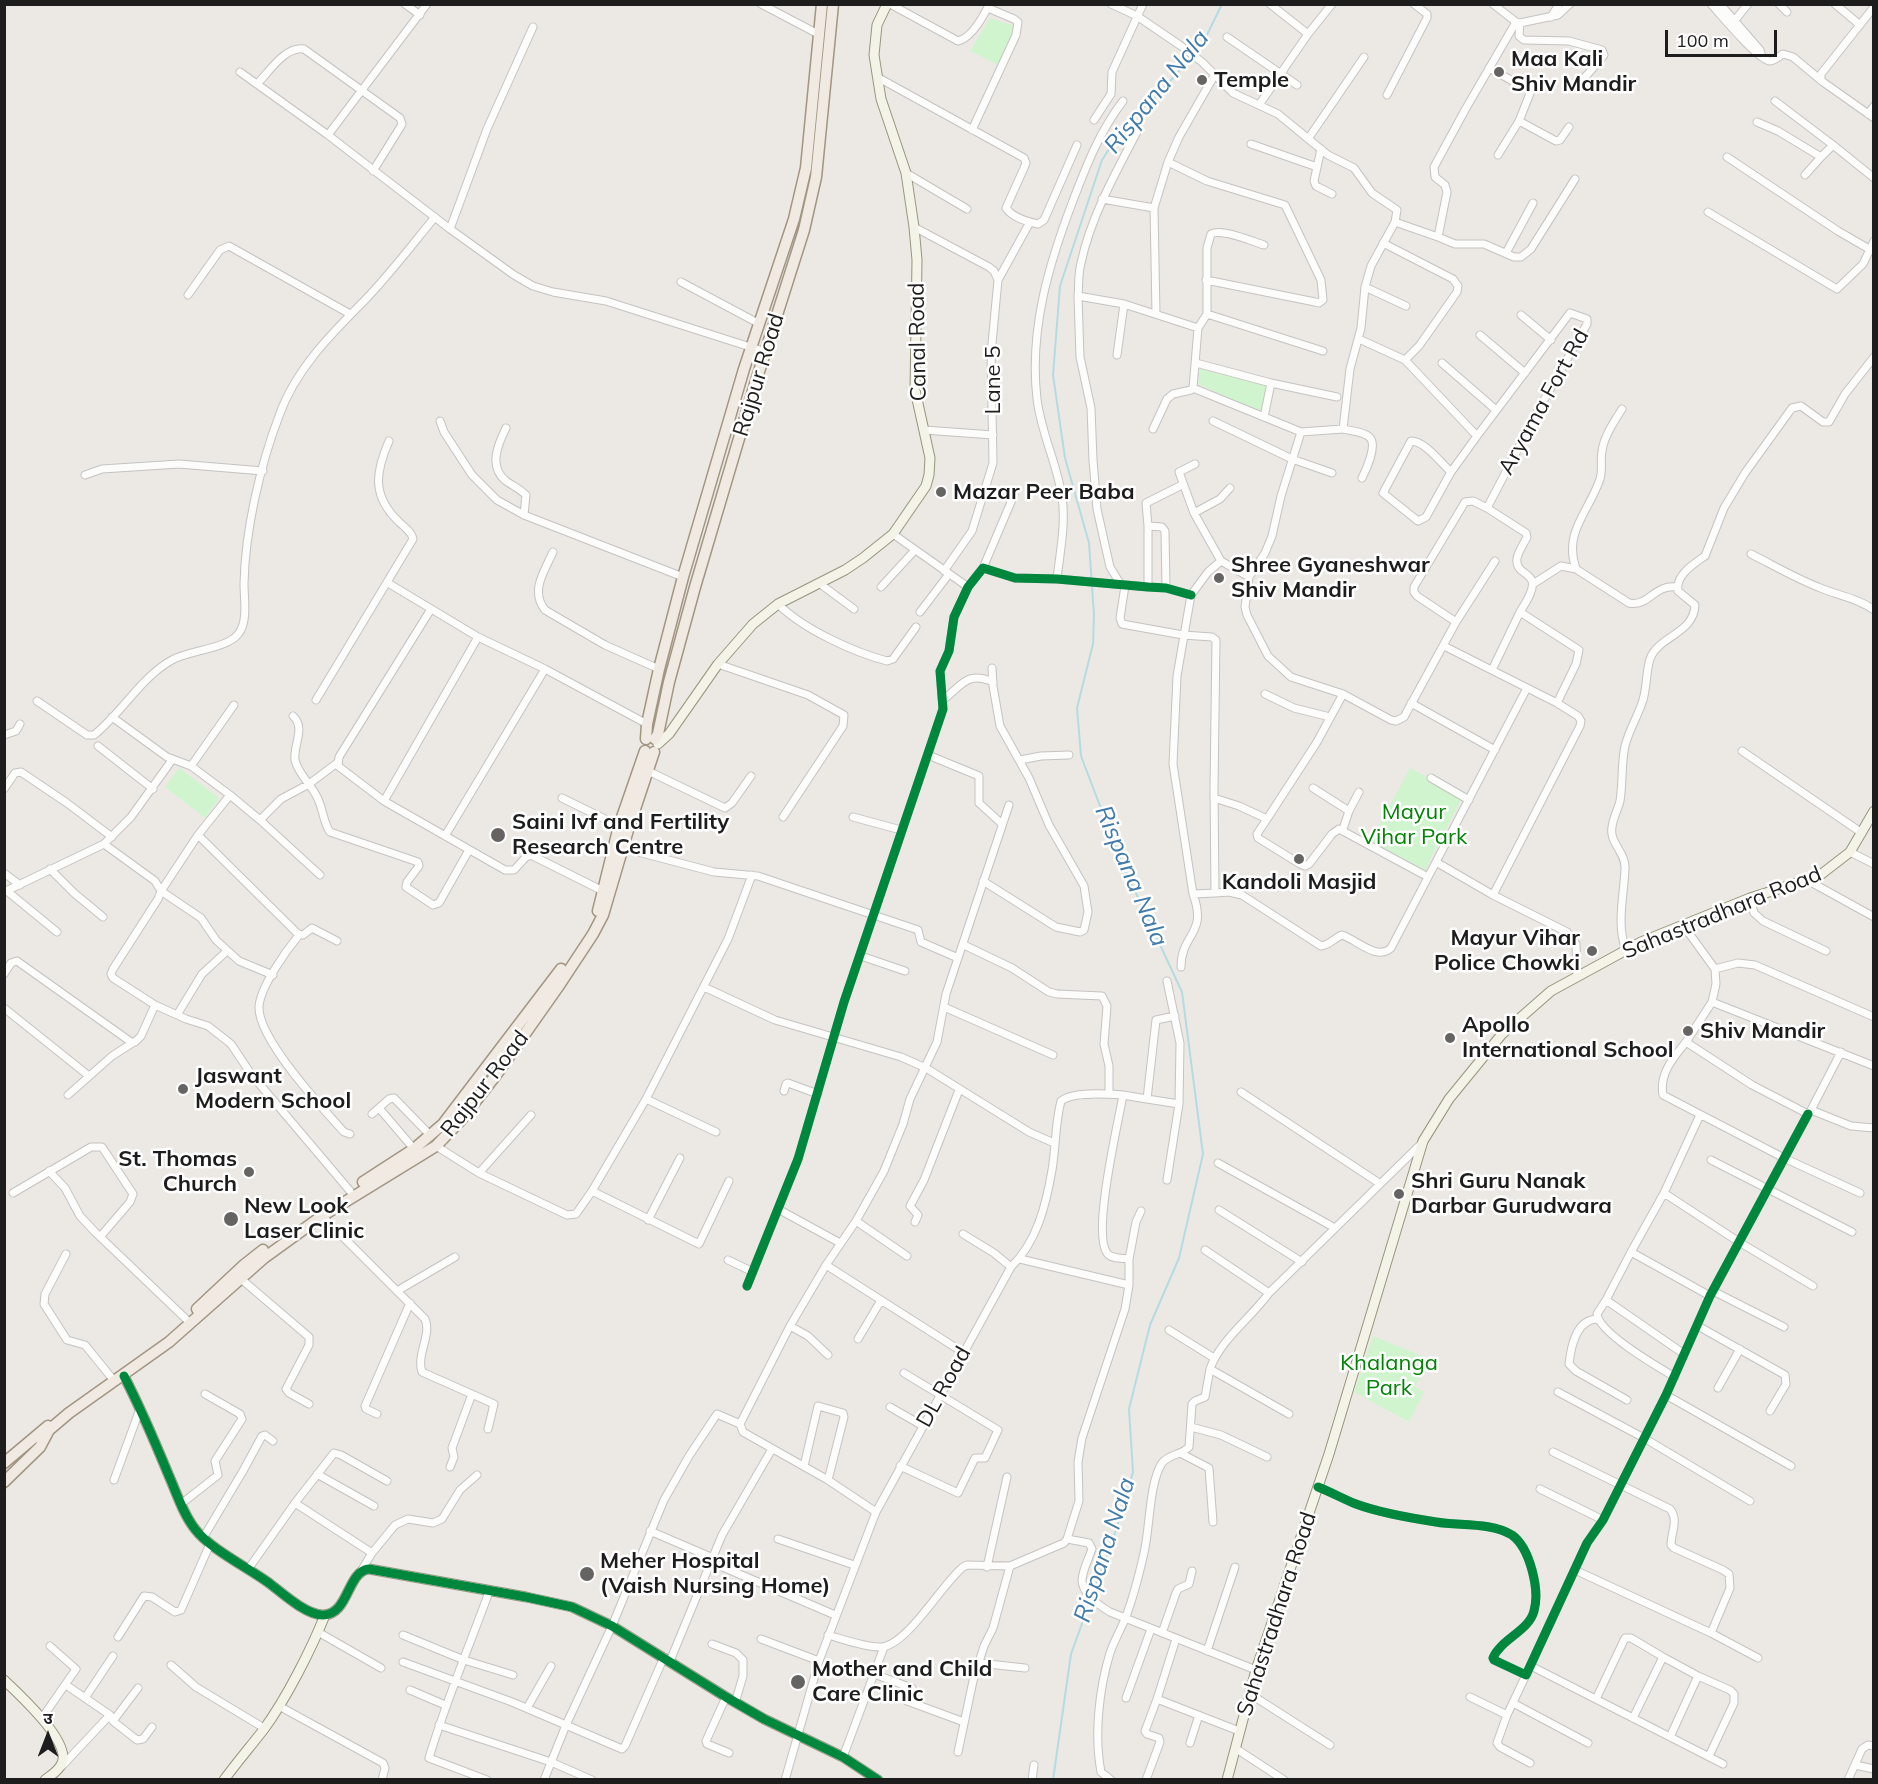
<!DOCTYPE html>
<html>
<head>
<meta charset="utf-8">
<style>
	body { margin:0 }
	#map { position:relative; width:1878px; height:1784px; overflow:hidden; background:#ece9e5; font-family:Mulish,"Noto Sans Devanagari",sans-serif }
	canvas { display:block }
	.frame { position:absolute; inset:0; border:6px solid #1d1d1d; pointer-events:none }
	.north { position:absolute; left:18px; top:1706px; width:60px; height:60px; -webkit-text-stroke:4px #fff; paint-order:stroke; rotate:0deg; font-size:16px; font-weight:700; line-height:24px; text-align:center; color:#1d1d1d }
	.north::after { content:''; display:block; margin:auto; width:21px; height:27px; background:#1d1d1d; clip-path:polygon(50% 0,100% 100%,50% 72%,0 100%) }
	.scale { position:absolute; left:1665px; top:30px; width:112px; height:27px; box-sizing:border-box; border:3px solid #1d1d1d; border-top:0; padding-left:8px; font-size:18px; line-height:21px; white-space:nowrap; color:#1d1d1d; -webkit-text-stroke:4px #fff; paint-order:stroke }
</style>
</head>
<body>
<div id="map">
<canvas width="1878" height="1784"></canvas>
<div class="frame"></div>
<div class="north">उ</div>
<div class="scale">100 m</div>
</div>
<script>
const c = document.querySelector('canvas').getContext('2d');
c.lineJoin = 'round';
function paint(path, color) { c.fillStyle = color; c.fill(path, 'evenodd'); }
function strokePath(path, color, width, dash) { c.strokeStyle = color; c.lineWidth = width; c.lineCap = dash ? 'butt' : 'round'; c.setLineDash(dash || []); c.stroke(path); }
function drawText(font, color, halo, rows, align = 'center') {
  c.font = font + ' Mulish,sans-serif'; c.lineWidth = 5; c.setLineDash([]); c.textBaseline = 'middle'; c.strokeStyle = halo; c.fillStyle = color; for (const [text, x, y, turn = 0] of rows) {
    c.save(); c.translate(x, y); c.rotate((+turn || 0) * Math.PI / 180); c.textAlign = isNaN(turn) ? turn : align; if (halo) c.strokeText(text, 0, 0); c.fillText(text, 0, 0); c.restore();
  }
}
const park = new Path2D(`
	M990 18 1015 26 998 65 970 51Z
	M1200 369 1266 386 1261 412 1198 384Z
	M179 768 219 798 205 818 165 787Z
	M1410 768 1463 796 1425 870 1370 842Z
	M1373 1336 1429 1359 1415 1387 1424 1392 1409 1422 1354 1392Z`);
const stream = new Path2D(`
	M1053 1780 1071 1654 1117 1527 1133 1472 1129 1409 1150 1325 1179 1258 1203 1154 1182 992 1121 861 1081 756 1077 708 1093 644 1094 615 1089 543 1065 458 1053 375 1060 286 1102 160 1127 121 1161 92 1204 41 1222 4`);
const street = new Path2D(`
	M405 4 420 15
	M761 4 820 35
	M890 4 958 41C971 38 983 17 989 5
	M1111 4 1137 16 1181 46 1202 62 1233 93 1278 114 1328 155 1354 168 1372 193 1397 210 1395 222 1371 266 1365 287 1361 328 1350 369 1343 429 1301 432 1193 388
	M1270 4 1308 34
	M1493 4 1516 22 1520 23 1558 15 1570 4
	M1711 4C1720 14 1759 61 1770 61 1774 61 1780 56 1783 54L1793 57 1823 82 1874 118
	M1720 4 1760 50 1762 57
	M1779 4 1787 12
	M1835 4 1860 25
	M1551 17 1559 4
	M1735 20 1748 4
	M1520 23 1519 36 1524 40 1569 41 1602 50 1604 55 1601 59 1578 85
	M1227 37 1297 85
	M1489 68 1531 91 1519 121 1498 155
	M240 72 328 135 450 229 514 275 533 286 553 292 606 301 766 352
	M877 77 1024 158 1026 163 1024 168 1006 208C1012 217 1028 222 1038 224L1044 220 1077 145
	M1821 79V74L1874 7
	M257 84C269 72 285 46 304 49L400 118 402 124 401 126 373 171
	M1387 95 1427 18V14L1414 4
	M1775 101 1833 145
	M1259 105 1308 34 1332 4
	M1868 114 1874 106
	M1094 120 1111 94 1112 72 1143 4
	M1519 121 1556 141 1560 140 1569 127
	M1757 122 1778 131 1821 157 1833 145 1874 178
	M972 130 1016 35 1018 22 1014 19 988 8
	M1138 130C1116 172 1091 216 1081 263 1078 274 1079 285 1078 296L1124 304 1198 328 1207 314V248L1211 234C1222 228 1251 241 1264 245
	M328 135 427 4
	M1308 139 1364 57
	M1251 144 1317 167
	M1321 149 1314 181 1316 186 1332 194
	M1727 157 1838 231 1869 249
	M1168 162 1207 181 1285 205 1321 280 1323 300 1319 303 1315 302 1206 280
	M906 173 967 209
	M1805 175 1821 157
	M1102 199 1154 208
	M1708 212 1837 289 1863 264 1874 241
	M1395 222 1438 237 1447 192 1445 185 1435 177 1434 167 1465 110 1516 22
	M914 227 989 267 994 271 998 280 991 354 993 463 972 531 944 571
	M450 229 487 129 533 27
	M1438 237 1455 244H1484L1514 257H1521L1531 249 1575 179
	M1383 243 1453 279 1458 286 1457 292 1419 346 1405 360
	M1506 253 1533 203
	M998 280 1030 222
	M681 282 756 322H760
	M1365 287 1406 306
	M188 295 220 250 229 246 350 314
	M1078 296 1080 357 1091 408 1093 460 1097 509 1110 567 1121 585
	M1156 314 1154 208 1168 162 1179 137 1214 76
	M1207 314 1323 351
	M1521 315 1551 340
	M1480 335 1525 373
	M1359 339 1405 360 1477 436 1451 472C1441 463 1425 441 1411 441L1383 493 1418 521 1426 517 1451 472
	M1117 355 1124 304
	M1196 363 1271 383 1264 417
	M1442 363 1496 410
	M1271 383 1337 397
	M440 421 444 432 472 475 497 500 524 515 683 577
	M1213 421 1292 459 1332 473
	M506 428C498 444 488 467 506 481 513 486 520 489 526 495L524 515
	M1153 429 1167 399 1173 394 1191 390 1193 388 1198 328
	M1343 429C1351 431 1367 432 1371 439 1376 448 1366 470 1362 478
	M924 430 993 435
	M1301 432 1281 496 1272 536 1265 553 1249 577 1245 607 1247 615 1268 656 1291 677 1343 694 1391 720 1396 721 1404 717 1456 622 1417 596 1414 592V587L1465 502 1473 501 1487 508
	M1477 436 1570 313 1587 319V324L1540 407 1487 508 1526 533 1527 537C1522 548 1510 561 1522 571 1526 574 1531 577 1532 581 1535 590 1524 605 1520 612L1579 650 1576 664 1557 703
	M85 475 102 469 179 464 263 471
	M1194 513 1179 472 1195 464
	M1148 526 1162 527 1165 531 1166 588
	M893 534 968 587
	M553 552C544 572 530 591 545 610L605 645 659 669
	M1751 554C1773 565 1795 578 1818 587 1836 595 1858 598 1874 610
	M1221 561 1194 513 1220 499 1230 488
	M983 568 1014 495
	M1576 569C1563 532 1589 512 1600 479 1603 469 1600 460 1602 451 1604 436 1614 422 1622 409
	M1057 579C1060 552 1066 523 1062 497 1057 463 1041 433 1037 399 1029 329 1049 263 1074 198 1087 164 1100 131 1123 101
	M388 583 478 637 545 669 647 724
	M819 583 854 609
	M1533 584 1561 566 1576 569 1629 603C1649 607 1654 584 1677 587
	M1125 586 1120 618 1122 624 1183 635 1212 637 1216 640 1214 789 1215 893 1193 894 1173 764 1177 676 1191 595 1208 572 1221 561 1249 577
	M881 587 915 550
	M1148 587V526L1146 503 1182 485
	M778 604C803 629 853 652 887 661L893 659 916 627
	M431 609 339 757 338 766 384 801 505 870H514L526 857 531 855 603 891
	M920 612 949 574
	M1456 622 1495 561
	M1444 646 1557 703 1578 716 1581 721 1580 726 1493 895
	M718 664 808 695 844 715 843 726 783 817
	M1492 670 1520 612
	M1265 694 1294 708 1330 717
	M944 699C963 684 968 671 993 682
	M316 700 413 539C412 532 404 527 399 522 372 496 375 473 389 441
	M37 701 87 735H94C122 713 141 677 172 660 190 650 228 649 239 633 248 621 244 598 244 584 245 531 260 466 279 416 295 370 331 334 365 300 390 274 412 245 435 217
	M1411 703 1495 750
	M293 716C306 728 293 745 295 760 298 774 311 784 317 797 323 808 323 822 330 832L418 862 419 866 407 882 406 887 433 905 439 903 469 850
	M112 717 167 757 191 766 230 795 260 820 320 875
	M4 735 16 731 20 724
	M98 746 153 789
	M1742 751 1862 833
	M928 755 979 776V803L1002 824
	M1020 760 1041 756 1069 755
	M191 766 234 705
	M648 771 725 808 732 803 751 776
	M1431 778 1469 800
	M1313 788 1349 811
	M4 789 15 773 21 772 67 803 112 837
	M230 795 198 835 161 891 201 918 216 940 239 961 273 975
	M562 798 619 826
	M1214 798 1239 806 1267 819 1317 742 1343 694
	M384 801 478 637
	M853 817 901 830
	M1267 819 1257 834 1258 838 1300 864 1305 866 1309 864 1332 834 1339 829 1428 877
	M260 820 281 799 309 784 337 763
	M1343 829 1349 811 1359 792
	M198 835 298 934 303 935 312 928 337 941
	M445 836 545 669
	M104 844 155 881 161 891 158 899 113 969 111 974 113 978 155 1005 186 1019 208 1026 231 1044 251 1074 350 1191
	M623 848 714 872 758 876 918 930 921 942 958 958
	M1850 852 1874 864
	M1436 862 1493 895 1567 932 1576 944 1577 977
	M50 869 74 893 103 917
	M4 873 20 885
	M1807 880 1874 917
	M983 881 1056 927 1080 932 1084 930 1088 912 1084 886 1049 825 1029 778 1000 726 993 686 992 668
	M7 891 57 932
	M4 892 104 844 131 817 172 760
	M1215 893 1229 892 1242 895 1321 946C1330 945 1334 938 1342 935 1357 940 1377 961 1391 948L1527 688
	M1750 898 1754 913 1763 921 1826 951
	M1683 925 1715 969
	M299 935C286 951 260 987 259 1007 258 1039 322 1108 344 1132L350 1134
	M964 945 1012 968 1049 992 1057 994 1102 996 1107 1006 1104 1044 1109 1066V1094
	M1626 950C1616 925 1624 895 1625 869 1626 852 1609 843 1612 827 1613 818 1618 809 1620 801 1623 783 1621 764 1625 746 1629 730 1638 716 1643 700 1647 686 1646 672 1650 659 1658 636 1694 634 1695 605L1678 591C1675 575 1695 563 1705 556L1724 508 1745 473 1792 408 1801 406 1823 422H1829L1845 394 1874 357
	M861 956 905 971
	M1181 967C1181 933 1208 935 1193 894
	M4 974 11 963 17 961 131 1042H135L141 1036 155 1005
	M704 987 775 1020 901 1057 926 1068 1029 1132 1054 1143
	M1712 1002 1686 1042 1752 1085 1808 1114 1811 1110 1851 1126 1874 1128
	M944 1007 1053 1055
	M4 1008 89 1076
	M177 1015 202 974 227 951
	M1874 1017 1755 965 1738 963 1715 969 1716 984 1712 1002 1874 1066
	M1686 1042C1673 1058 1659 1074 1663 1095L1784 1158 1860 1193
	M784 1091 786 1084 788 1083 818 1094
	M1241 1092 1379 1183
	M68 1095 112 1056 134 1042
	M646 1099 716 1132
	M1147 1099 1179 1104 1180 1043 1167 981
	M379 1108 414 1149
	M1811 1110 1841 1052
	M372 1114 389 1099 394 1098 430 1135
	M436 1146 479 1173 567 1215 576 1214 592 1191 646 1099 728 939 752 875
	M1711 1160 1852 1232
	M1218 1163 1335 1228
	M49 1171 65 1188 80 1216 95 1232 186 1319
	M479 1173 531 1115
	M1167 1180 1179 1104
	M592 1191 699 1244 729 1181
	M13 1193 91 1147H102L133 1194 130 1202 100 1237
	M1664 1193 1700 1115
	M778 1209 840 1243
	M1219 1210 1302 1262
	M322 1216 425 1319C432 1335 416 1354 422 1372L494 1404 488 1429
	M648 1220 680 1158
	M856 1221 907 1256
	M915 1222 918 1215 910 1206 924 1180 959 1090
	M963 1234 994 1253 1011 1267
	M1205 1250 1269 1293
	M1631 1252 1664 1193 1739 1242 1813 1286
	M66 1254 45 1294 44 1304 67 1340 85 1345 111 1377
	M1020 1259 1129 1285
	M1129 1259 1136 1222 1141 1211
	M728 1260 753 1272
	M826 1265 964 1353
	M240 1278 309 1337V1345L286 1389 289 1393 309 1404
	M747 1286 798 1159 844 1002 943 709 940 671 949 651 954 617 968 587 983 568 1015 578 1057 579 1148 587 1166 588 1191 595
	M397 1291 455 1257
	M1713 1291 1784 1327
	M1606 1300 1631 1252 1710 1296
	M1597 1319C1576 1320 1571 1346 1569 1364L1576 1371 1627 1400
	M790 1326 808 1336 828 1355
	M1698 1326 1785 1375 1786 1384 1770 1411
	M1169 1330 1214 1358
	M858 1339 880 1302
	M1675 1377C1658 1367 1599 1333 1597 1314L1606 1300 1684 1354
	M1718 1388 1740 1349
	M1558 1392 1644 1438 1750 1501
	M1666 1395 1791 1466
	M890 1407 923 1426
	M377 1414 366 1409 365 1406 410 1303
	M1289 1414 1210 1369C1220 1340 1251 1318 1269 1293L1422 1143
	M1191 1427 1221 1435 1267 1457
	M1553 1452 1670 1509C1679 1520 1671 1532 1671 1545L1674 1548 1723 1570 1729 1574 1730 1588 1711 1633 1575 1570
	M1180 1453 1209 1468 1213 1522
	M804 1466 818 1406 843 1413 844 1417 828 1480
	M900 1466 958 1493 975 1458H985L998 1430 904 1373
	M450 1467 454 1457 452 1448 472 1394
	M317 1474 374 1506
	M114 1480 140 1409
	M1318 1487C1331 1492 1343 1499 1356 1504 1380 1513 1410 1518 1436 1522 1459 1526 1491 1522 1512 1535 1530 1548 1540 1590 1534 1611 1529 1631 1501 1639 1493 1658L1494 1660 1526 1675 1587 1543 1603 1520 1666 1395 1710 1296 1808 1114
	M1540 1489 1603 1520
	M295 1503 372 1553
	M181 1504 218 1475 215 1461 242 1419 240 1414 205 1394
	M876 1512 828 1480 743 1432 740 1424 790 1326 826 1265 856 1221 884 1171 903 1124 910 1099 937 1042 946 994 1009 805
	M650 1531 713 1558
	M203 1538 243 1471 262 1436 265 1435 273 1441
	M778 1539 854 1565
	M1067 1539 1089 1543 1092 1549C1089 1558 1082 1571 1082 1581 1083 1594 1100 1606 1110 1612L1256 1670
	M711 1562 835 1615
	M987 1567 1007 1477
	M249 1568 295 1503 334 1453 341 1455 387 1481
	M361 1571 372 1553 395 1525 408 1519 433 1523 442 1519 460 1490 477 1475
	M318 1632 381 1668
	M1162 1633 1176 1593 1178 1589 1189 1584 1192 1571
	M1711 1633 1758 1658
	M403 1635 464 1660 513 1675
	M828 1635C842 1639 867 1648 882 1647 908 1644 942 1584 963 1567L967 1565 1010 1566 1064 1543 1067 1539 1079 1501 1078 1462 1082 1438 1125 1309 1129 1285V1259C1122 1258 1111 1259 1107 1253 1092 1233 1118 1124 1123 1095L1147 1099 1156 1020 1175 1016
	M118 1637 144 1596 152 1597 175 1612 181 1610 210 1544
	M761 1639 819 1661
	M1176 1639 1157 1699 1239 1731
	M712 1644 736 1653 743 1660V1676L735 1703
	M1207 1651 1235 1567
	M670 1661 722 1535 772 1449
	M403 1662 512 1702 622 1749 625 1746 664 1657
	M979 1663 1025 1668
	M171 1665 196 1687 264 1728
	M1531 1666 1723 1764
	M874 1674 912 1688 907 1701 964 1722
	M1526 1675 1507 1715 1497 1743 1500 1747 1530 1763
	M66 1685 110 1715 114 1722 137 1740 143 1739 152 1727
	M410 1690 445 1705
	M1250 1694 1330 1745
	M726 1697 706 1741 707 1744 729 1753
	M1470 1697 1507 1715
	M85 1698 113 1656
	M1126 1698 1151 1629
	M1596 1699 1625 1638H1631L1663 1657
	M1513 1703 1588 1743
	M279 1706 383 1763 385 1768 382 1780
	M527 1708 551 1666
	M42 1718 76 1669 50 1646
	M1633 1718 1663 1657 1698 1676 1730 1690 1734 1694V1703L1709 1756
	M113 1721 138 1688
	M439 1725 551 1762 592 1780
	M1670 1737 1698 1676
	M1190 1743 1199 1715
	M1235 1748 1284 1780
	M958 1752 973 1681 984 1646 993 1628 1010 1566
	M843 1757 884 1647
	M1855 1765 1874 1769
	M62 1766 110 1715
	M487 1780 429 1758C446 1701 469 1647 489 1592
	M544 1780 566 1725 612 1626 664 1500 689 1456 717 1414 740 1424
	M785 1780 819 1661 876 1512 1011 1267C1037 1242 1046 1205 1052 1170 1056 1147 1055 1123 1061 1101 1073 1091 1108 1094 1123 1095
	M1032 1780 1034 1765
	M1111 1780 1101 1772C1094 1735 1099 1689 1110 1653 1114 1641 1120 1631 1125 1619 1133 1599 1139 1575 1144 1553 1150 1528 1149 1483 1162 1463 1169 1454 1182 1455 1189 1447L1192 1404 1195 1401 1205 1397 1210 1369
	M1146 1780 1160 1742 1159 1738 1147 1734 1145 1731 1157 1699
	M1848 1780 1862 1749 1868 1745 1874 1746`);
const secondary = new Path2D(`
	M658 744 669 734 718 664 753 624 778 604 845 570 863 558 893 534 926 486 929 475 930 458 915 390 917 260 914 227 906 173 881 99 874 55 877 25 887 4
	M124 1376C141 1409 155 1442 169 1476 177 1494 183 1514 195 1529 210 1549 247 1567 269 1583 282 1593 306 1615 323 1615 349 1615 347 1571 369 1569L526 1597 572 1607 612 1626 726 1697 764 1719 843 1757 878 1780
	M4 1680C19 1694 71 1742 62 1763 59 1771 51 1775 45 1780
	M224 1780C237 1762 251 1746 264 1729 286 1699 311 1650 325 1615
	M1227 1780 1256 1670 1329 1454 1423 1141 1449 1099 1502 1034 1551 991 1641 942 1750 898 1819 876 1850 852 1874 811`);
const primary = new Path2D(`
	M646 739 647 724 659 669 683 577 744 369 794 219 806 168 822 4
	M655 739 658 734 669 682 695 587 756 381 804 230 816 177 833 4
	M598 911 619 826 645 751
	M363 1182 414 1149 443 1124 561 969
	M197 1309 244 1265 263 1250
	M4 1463 48 1426
	M4 1482 40 1447 49 1430 69 1413 169 1342 264 1258 322 1216 436 1146 461 1120 496 1075 560 984 593 934 603 915 628 830 654 752`);
const cycleway = new Path2D(`
	M747 1286 798 1159 844 1002 943 709 940 671 949 651 954 617 968 587 983 568 1015 578 1057 579 1148 587 1166 588 1191 595
	M124 1376C141 1409 155 1442 169 1476 177 1494 183 1514 195 1529 210 1549 247 1567 269 1583 282 1593 306 1615 323 1615 349 1615 347 1571 369 1569L526 1597 572 1607 612 1626 726 1697 764 1719 843 1757 878 1780
	M1318 1487C1331 1492 1343 1499 1356 1504 1380 1513 1410 1518 1436 1522 1459 1526 1491 1522 1512 1535 1530 1548 1540 1590 1534 1611 1529 1631 1501 1639 1493 1658L1494 1660 1526 1675 1587 1543 1603 1520 1666 1395 1710 1296 1808 1114`);
const markers = [
	[1499,72,6,"#656463"],
	[1202,80,6,"#656463"],
	[941,492,6,"#656463"],
	[1219,578,6,"#656463"],
	[498,835,8,"#656463"],
	[1299,859,6,"#656463"],
	[1592,951,6,"#656463"],
	[1688,1031,6,"#656463"],
	[1450,1038,6,"#656463"],
	[183,1089,6,"#656463"],
	[249,1172,6,"#656463"],
	[1399,1194,6,"#656463"],
	[231,1219,8,"#656463"],
	[587,1574,8,"#656463"],
	[798,1682,8,"#656463"]
];
const poiNames = [
	["Maa Kali",1511,59],
	["Shiv Mandir",1511,84],
	["Temple",1214,80],
	["Mazar Peer Baba",953,492],
	["Shree Gyaneshwar",1231,565],
	["Shiv Mandir",1231,590],
	["Saini Ivf and Fertility",512,822],
	["Research Centre",512,847],
	["Kandoli Masjid",1299,882,"center"],
	["Mayur Vihar",1580,938,"right"],
	["Police Chowki",1580,963,"right"],
	["Apollo",1462,1025],
	["International School",1462,1050],
	["Shiv Mandir",1700,1031],
	["Jaswant",195,1076],
	["Modern School",195,1101],
	["St. Thomas",237,1159,"right"],
	["Church",237,1184,"right"],
	["Shri Guru Nanak",1411,1181],
	["Darbar Gurudwara",1411,1206],
	["New Look",244,1206],
	["Laser Clinic",244,1231],
	["Meher Hospital",600,1561],
	["(Vaish Nursing Home)",600,1586],
	["Mother and Child",812,1669],
	["Care Clinic",812,1694]
];
const streetNames = [
	["Canal Road",918,342,-91],
	["Rajpur Road",759,375,-73],
	["Lane 5",993,380,-90],
	["Aryama Fort Rd",1544,402,-61],
	["Sahastradhara Road",1722,913,-22],
	["Rajpur Road",485,1084,-52],
	["DL Road",944,1387,-61],
	["Sahastradhara Road",1277,1614,-72]
];
const parkNames = [
	["Mayur",1414,812],
	["Vihar Park",1414,837],
	["Khalanga",1389,1363],
	["Park",1389,1388]
];
const waterNames = [
	["Rispana Nala",1157,92,-51],
	["Rispana Nala",1131,876,67],
	["Rispana Nala",1105,1550,-72]
];
paint(park, '#d0f5ce');
strokePath(stream, '#b5dbe2', 2);
strokePath(street, '#c4c3c1', 9);
strokePath(secondary, '#96957c', 11);
strokePath(primary, '#a29582', 13);
strokePath(street, '#fcfcfb', 7);
strokePath(secondary, '#f4f3e8', 9);
strokePath(primary, '#f0eae3', 10);
strokePath(cycleway, '#00873e', 9);
for (const [x, y, r, color] of markers) { const dot = new Path2D(); dot.arc(x, y, r, 0, 2 * Math.PI); c.fillStyle = color; c.fill(dot); strokePath(dot, '#fff', 2); }
drawText('bold 22px', '#1d1d1d', '#fff', poiNames, 'left');
drawText('22px', '#1d1d1d', '#fff', streetNames);
drawText('22px', '#038306', '#fff', parkNames);
drawText('italic 24px', '#407bac', '#fff', waterNames);
</script>
</body>
</html>
